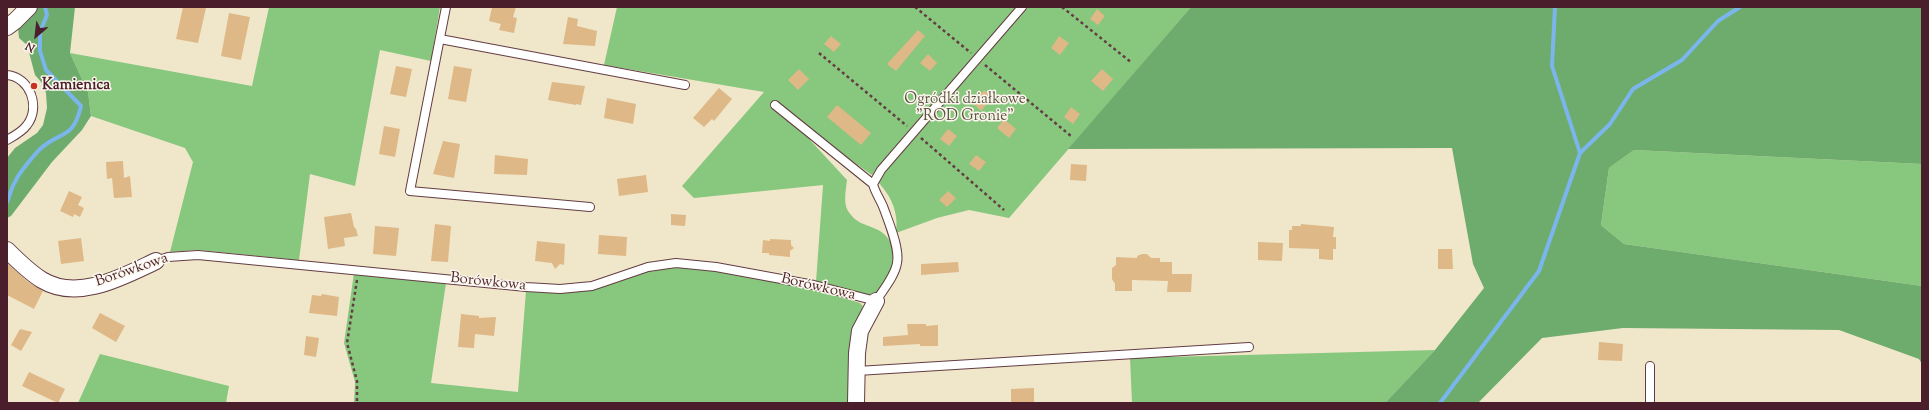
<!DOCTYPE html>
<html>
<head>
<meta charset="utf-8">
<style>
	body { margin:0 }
	#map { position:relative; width:1929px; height:410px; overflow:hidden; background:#f0e7ca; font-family:"Sorts Mill Goudy",serif }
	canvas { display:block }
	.frame { position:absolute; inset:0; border:8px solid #4a1f2b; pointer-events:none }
	.north { position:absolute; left:16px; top:16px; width:40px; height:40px; -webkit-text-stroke:3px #fbf7ec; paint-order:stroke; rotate:208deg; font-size:11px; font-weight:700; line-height:16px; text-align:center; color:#4a1f2b }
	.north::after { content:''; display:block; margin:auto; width:14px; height:18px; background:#4a1f2b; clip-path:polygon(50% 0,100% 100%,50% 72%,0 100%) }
</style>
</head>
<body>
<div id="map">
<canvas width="1929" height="410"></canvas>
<div class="frame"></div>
<div class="north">N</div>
</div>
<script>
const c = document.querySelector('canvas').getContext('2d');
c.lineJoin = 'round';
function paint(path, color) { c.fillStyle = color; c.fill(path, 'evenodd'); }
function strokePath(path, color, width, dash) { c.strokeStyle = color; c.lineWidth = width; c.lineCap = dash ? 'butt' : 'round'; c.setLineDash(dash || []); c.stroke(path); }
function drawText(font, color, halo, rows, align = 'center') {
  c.font = font + ' "Sorts Mill Goudy",serif'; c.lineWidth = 3; c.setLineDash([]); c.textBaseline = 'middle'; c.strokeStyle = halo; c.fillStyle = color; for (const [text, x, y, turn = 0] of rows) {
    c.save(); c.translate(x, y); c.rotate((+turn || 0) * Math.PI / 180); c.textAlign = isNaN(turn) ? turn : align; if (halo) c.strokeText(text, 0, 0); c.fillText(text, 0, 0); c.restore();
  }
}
const green = new Path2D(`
	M269 7H440L431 61 380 50 355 186 310 174 299 260 198 250 170 252 193 162 185 148 91 116 88 92 70 53 252 86Z
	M617 7H1191L1009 218 969 210 937 218 896 233C899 212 891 195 876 180L878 168 872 175 815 135 810 140 847 180C846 189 843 203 848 211 857 224 863 223 876 229 893 236 898 257 889 273 885 281 879 289 874 296L816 282 823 185 694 198 682 186 764 92 604 65Z
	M1634 150 1922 164V286L1624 244 1601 225 1609 168Z
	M677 267C739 272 800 284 860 303L863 306 858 322 850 403H354L355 382 344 343 354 273 446 283 431 383 518 392 526 291 561 292 649 270Z
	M1435 350 1385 403H1132L1130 358Z
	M100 354 229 386 226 403H78Z`);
const forest = new Path2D(`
	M36 7H75L70 53 88 92 91 116 82 130 52 162 11 216 7 218V158L15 148 37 133 43 125 47 108 46 93 42 83 35 75 27 45 19 38 18 28Z
	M1191 7H1922V164L1634 150 1609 168 1601 225 1624 244 1922 286V364L1919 359 1839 330 1623 328 1542 338 1478 403H1385L1435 350 1484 288 1473 264 1452 148 1068 149Z`);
const stream = new Path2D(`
	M1555 7 1552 66 1580 153
	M7 202C10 196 11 188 15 182 20 171 31 159 39 150 60 130 73 141 81 106L46 70 40 51V32L47 15 45 7
	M1440 403 1539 271 1580 153 1610 124 1633 89 1682 60 1718 21 1740 7`);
const building = new Path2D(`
	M183 7 206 8 198 43 176 39Z
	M492 7H516L513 17 517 18 514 33 499 30 501 24 489 21Z
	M1097 9 1105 16 1098 25 1090 19Z
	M229 13 250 17 241 60 221 56Z
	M568 17 578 19 577 26 597 31 595 46 563 44Z
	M918 30 925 36 896 71 887 64Z
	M831 36 841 44 834 52 824 44Z
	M1059 36 1069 43 1060 55 1051 48Z
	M928 54 937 63 930 71 920 63Z
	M396 66 412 69 406 97 390 94Z
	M454 66 472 69 466 102 448 99Z
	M799 69 809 79 798 90 788 80Z
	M1102 69 1113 79 1103 91 1091 81Z
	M552 82 585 86 581 105 576 104V105L548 100Z
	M719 88 732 99 714 121 712 119 704 127 693 118Z
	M984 90 992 98 981 111 973 103Z
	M607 98 636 104 633 124 604 118Z
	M837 105 871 133 861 145 827 117Z
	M1071 107 1080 114 1073 124 1064 117Z
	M1004 119 1016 129 1009 138 997 128Z
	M384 126 400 129 395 157 379 154Z
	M948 129 957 136 949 146 940 139Z
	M443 141 460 144 454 178 433 174Z
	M495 155 528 159 527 175 494 174Z
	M976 155 986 162 979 171 969 164Z
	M123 161 124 178 130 176 132 197 114 198 112 178 107 179 106 162Z
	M1071 164 1087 165 1086 181 1070 180Z
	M646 175 648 192 619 196 617 179Z
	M69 191 82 197 78 205 84 208 80 217 74 214 73 217 60 211Z
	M948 191 956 198 947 207 939 200Z
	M351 213 354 227 356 229 358 236 344 238 345 246 328 249 324 217Z
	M671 214 686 215 685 226 671 225Z
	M435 224 451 226 448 262 431 261Z
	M1301 224 1334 227 1333 237H1336V249H1333V260L1319 259V249L1289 248V230H1292V226H1301Z
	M375 226 399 228 396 256 373 254Z
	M599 235 627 237 626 256 598 254Z
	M81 238 84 261 61 264 58 241Z
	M770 239 791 240V245L794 248 790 251V257L769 255V253H762L763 240 770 241Z
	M537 241 565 244 564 265 560 264 555 269 552 263 535 261Z
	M1258 242 1283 243 1282 261 1258 260Z
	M1438 249H1452L1453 269H1438Z
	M1142 254H1147L1151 258H1160V262H1172V274H1192L1191 292H1167L1168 281 1132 280V291H1115V284L1112 279V268L1116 265V257L1137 258V256Z
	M958 262 959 272 921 275V264Z
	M7 263 27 281 43 291 34 309 7 295Z
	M322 294 339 297 337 316 309 313 312 295 321 296Z
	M100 313 125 326 116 342 92 328Z
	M461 314 479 316V318L496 317 494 336 475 334 474 348 458 347Z
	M907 324H926V326L938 325V346H920V344L883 346V337L908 335Z
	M20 329 32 332 21 351 11 345Z
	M306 336 319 338 316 357 304 355Z
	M1599 342 1623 344 1622 361 1598 360Z
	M29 372 65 389 58 403 22 386Z
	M1034 388V403H1011V389Z`);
const path = new Path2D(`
	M915 7 971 53
	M1062 7 1132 63
	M819 53 907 126
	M985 65 1071 136
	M921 138 1004 210
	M357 280 347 343 357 381V403`);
const service = new Path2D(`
	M446 7 410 191 590 207
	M440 39 685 85
	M7 75C30 77 41 107 27 125 22 132 14 136 7 140
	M873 184 881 170 1022 7
	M156 261 168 257 198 255 526 287 560 289 592 286 648 267 676 263 716 267 814 285 876 301C883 290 895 276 897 263 900 249 889 223 884 209 881 200 875 193 873 184L775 105
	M1650 366V403
	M857 371 1249 347`);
const minor = new Path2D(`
	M7 27 15 21 29 7
	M7 250C17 260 29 272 42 280 78 302 124 276 156 261
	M856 403 857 353 860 331 876 301`);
const markers = [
	[34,86,4,"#c8321e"]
];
const poiNames = [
	["Kamienica",42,86]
];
const parkNames = [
	["Ogródki działkowe",965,100],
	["\"ROD Gronie\"",965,117]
];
const streetNames = [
	["Borówkowa",132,271,-19],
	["Borówkowa",488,283,6],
	["Borówkowa",818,288,13]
];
paint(green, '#88c77e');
paint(forest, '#6eac6d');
strokePath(stream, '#7ab6ec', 4);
paint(building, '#deb887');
strokePath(service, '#633d43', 10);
strokePath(minor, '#633d43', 18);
strokePath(path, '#633d43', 2.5, [3, 3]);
strokePath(service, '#fff', 8);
strokePath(minor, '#fff', 16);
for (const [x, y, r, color] of markers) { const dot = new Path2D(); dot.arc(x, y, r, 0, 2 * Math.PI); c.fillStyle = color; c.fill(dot); strokePath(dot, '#fbf7ec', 1.5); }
drawText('bold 15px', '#4a1f2b', '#fbf7ec', poiNames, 'left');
drawText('15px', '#5d5144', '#fbf7ec', parkNames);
drawText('15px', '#4a1f2b', '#fbf7ec', streetNames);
</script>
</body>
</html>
